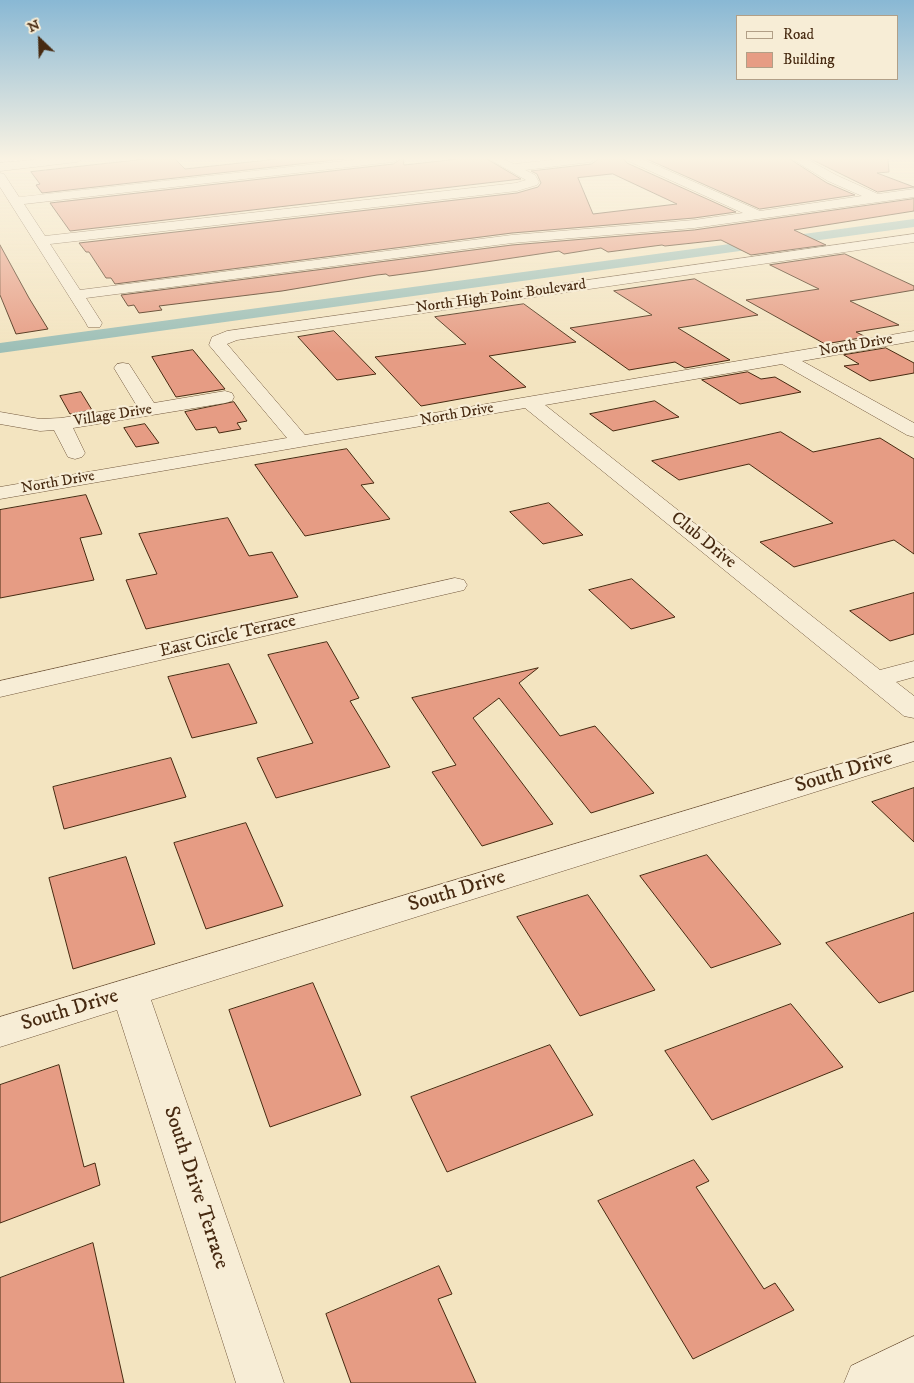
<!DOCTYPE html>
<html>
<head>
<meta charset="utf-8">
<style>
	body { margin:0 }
	#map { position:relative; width:914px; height:1383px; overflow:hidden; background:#f3e4c0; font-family:"IM FELL DW Pica",serif }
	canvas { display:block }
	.legend { position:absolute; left:736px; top:15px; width:162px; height:65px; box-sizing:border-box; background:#f7edd6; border:1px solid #b19f87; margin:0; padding:6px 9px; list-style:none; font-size:15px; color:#472a11 }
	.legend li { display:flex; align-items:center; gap:10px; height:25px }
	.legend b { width:25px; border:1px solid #b19f87 }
	.north { position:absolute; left:15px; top:15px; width:50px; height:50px; -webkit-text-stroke:4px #f7edd6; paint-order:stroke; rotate:336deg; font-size:14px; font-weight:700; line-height:20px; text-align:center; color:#472a11 }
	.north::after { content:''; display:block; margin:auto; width:18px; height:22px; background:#472a11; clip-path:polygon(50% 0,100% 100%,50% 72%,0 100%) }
</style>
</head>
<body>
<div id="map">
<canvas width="914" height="1383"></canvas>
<ul class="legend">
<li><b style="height:6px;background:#f7edd6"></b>Road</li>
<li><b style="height:14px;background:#e69c84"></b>Building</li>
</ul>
<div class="north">N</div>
</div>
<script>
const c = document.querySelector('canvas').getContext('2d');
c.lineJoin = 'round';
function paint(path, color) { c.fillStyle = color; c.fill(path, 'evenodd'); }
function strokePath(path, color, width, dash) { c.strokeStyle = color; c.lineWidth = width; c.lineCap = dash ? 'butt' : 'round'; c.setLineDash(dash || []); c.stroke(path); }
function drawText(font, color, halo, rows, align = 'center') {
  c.font = font + ' "IM FELL DW Pica",serif'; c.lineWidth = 4.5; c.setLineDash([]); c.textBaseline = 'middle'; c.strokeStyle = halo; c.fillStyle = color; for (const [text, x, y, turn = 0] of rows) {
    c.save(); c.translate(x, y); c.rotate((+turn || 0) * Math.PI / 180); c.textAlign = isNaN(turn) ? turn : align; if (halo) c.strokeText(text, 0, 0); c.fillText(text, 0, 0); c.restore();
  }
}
const canal = new Path2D(`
	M914 219V227L0 353V343Z`);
const building = new Path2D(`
	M146 159H175L185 169 277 159H344L42 193 36 185 40 184 31 172Z
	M401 159H403L404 165 458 159H487L521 179 70 231 50 203 393 164Z
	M599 159H624L627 163 736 212 694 218 512 233 115 284 111 278H106L89 252H86L79 243 517 193 538 187 541 183 537 174 531 171 591 164ZM613 174 677 204 593 214 578 178Z
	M647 159H790L827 183 855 195 760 209Z
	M811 159H888L889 172 877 173 914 187 878 192Z
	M914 199V211L794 230 826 245 751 255 721 240 665 246 662 245 608 252 601 248 564 254 559 251 426 271 389 276 386 274 377 275 282 291 159 306 162 310 139 313 134 305 128 306 121 295 512 245 694 230Z
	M0 245 29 298 48 329 16 334 0 295Z
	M845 254 914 286V290L850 301 899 325 856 332 866 337 825 344 746 300 819 289 770 265Z
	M695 279 758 315 678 328 730 360 685 368 675 362 629 370 570 328 652 315 614 291Z
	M524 304 576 342 489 356 526 387 421 406 375 357 466 344 435 317Z
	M334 331 376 374 337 380 298 337Z
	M886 348 914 363V373L870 381 844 366 859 364 844 355Z
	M193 350 225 389 176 397 152 357Z
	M748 372 761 379 775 377 801 392 740 404 702 380Z
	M81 392 92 410 70 414 60 396Z
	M655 401 679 417 613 431 590 414Z
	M234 402 247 421 237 423 241 429 219 433 216 427 196 430 185 412Z
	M145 424 159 443 136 447 124 428Z
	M781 432 813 452 880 438 914 459V554L894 540 794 567 760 542 833 523 749 464 679 480 652 461Z
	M347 449 374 483 361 485 390 519 305 536 255 465Z
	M86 495 102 534 80 538 94 580 0 598V510Z
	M549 503 583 535 543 544 510 512Z
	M228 518 249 556 272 552 298 597 146 629 126 580 157 574 139 534Z
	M632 579 675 617 631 629 589 590Z
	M914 593V634L890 641 850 611Z
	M327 642 359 698 350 701 390 767 276 798 257 758 313 743 268 655Z
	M229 664 257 723 192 738 168 677Z
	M538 668 519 683 560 736 595 726 654 793 591 813 499 698 473 718 553 824 482 846 432 772 456 765 412 698Z
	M171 758 186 797 64 829 53 787Z
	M914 788V842L872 802Z
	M246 823 283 906 206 929 174 843Z
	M707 855 781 944 711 968 640 876Z
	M126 857 155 944 73 969 49 878Z
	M588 895 655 990 580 1016 517 917Z
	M914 913V991L879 1003 826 943Z
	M313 983 361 1095 270 1127 229 1010Z
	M791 1004 843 1067 712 1120 665 1051Z
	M550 1045 593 1115 447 1172 411 1097Z
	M59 1065 84 1167 95 1163 100 1185 0 1223V1085Z
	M694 1160 709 1181 696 1187 764 1289 775 1283 794 1310 693 1359 598 1201Z
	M93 1243 124 1383H0V1278Z
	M439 1266 452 1294 438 1299 476 1383H351L326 1314Z`);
const minor = new Path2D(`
	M43 159H83L77 162 0 171V163Z
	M361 159H399L393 162 24 204 45 236 516 183 526 180 489 159H504L514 164 560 159H597L591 162 525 170 535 175 539 182 537 185 517 191 50 244 80 290 512 235 694 220 743 213 628 161 626 159H642L760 211 862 196 828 181 792 159H807L836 175 878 194 914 189V197L694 228 512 243 86 298 102 323 100 327H88L86 323 0 187V173L4 174 19 197Z
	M914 234V242L237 340 227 344 305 435 914 331V341L802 361 914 423V437L907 435 782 364 545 405 880 670 914 661V677L896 682 914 696V718L904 716 525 408 0 499V487L287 438 209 345 212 337 227 331Z
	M123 363 129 364 154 403 225 391 232 393 234 397 232 401 225 403 73 428 85 453 82 457 75 459 68 457 54 430 40 431 0 424V412L40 419 61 418 137 406 114 368 117 364Z
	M455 578 464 580 467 585 464 590 0 697V681Z
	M914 742V761L151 1000 284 1383H236L117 1010 0 1047V1017Z
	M914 1336V1383H844L851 1366Z`);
const farStreetnames = [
	["North High Point Boulevard",501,297,-8],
	["North Drive",856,346,-10],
	["North Drive",457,415,-10],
	["Village Drive",113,416,-9],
	["North Drive",58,483,-10]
];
const streetNames = [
	["Club Drive",703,541,39],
	["East Circle Terrace",228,637,-13]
];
const nearStreetnames = [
	["South Drive",844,773,-17],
	["South Drive",457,892,-17],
	["South Drive",70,1011,-17],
	["South Drive Terrace",195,1188,72]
];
paint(canal, '#9bbeb6');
paint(building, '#e69c84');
strokePath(building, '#472a11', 1);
strokePath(minor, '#72583d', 1);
paint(minor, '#f7edd6');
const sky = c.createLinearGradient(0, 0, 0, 353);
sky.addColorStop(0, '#89b8d4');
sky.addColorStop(0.45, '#faf3e3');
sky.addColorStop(1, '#faf3e300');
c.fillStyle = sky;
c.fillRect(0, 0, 914, 353);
drawText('15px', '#472a11', '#f7edd6', farStreetnames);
drawText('18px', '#472a11', '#f7edd6', streetNames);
drawText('21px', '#472a11', '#f7edd6', nearStreetnames);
</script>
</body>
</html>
